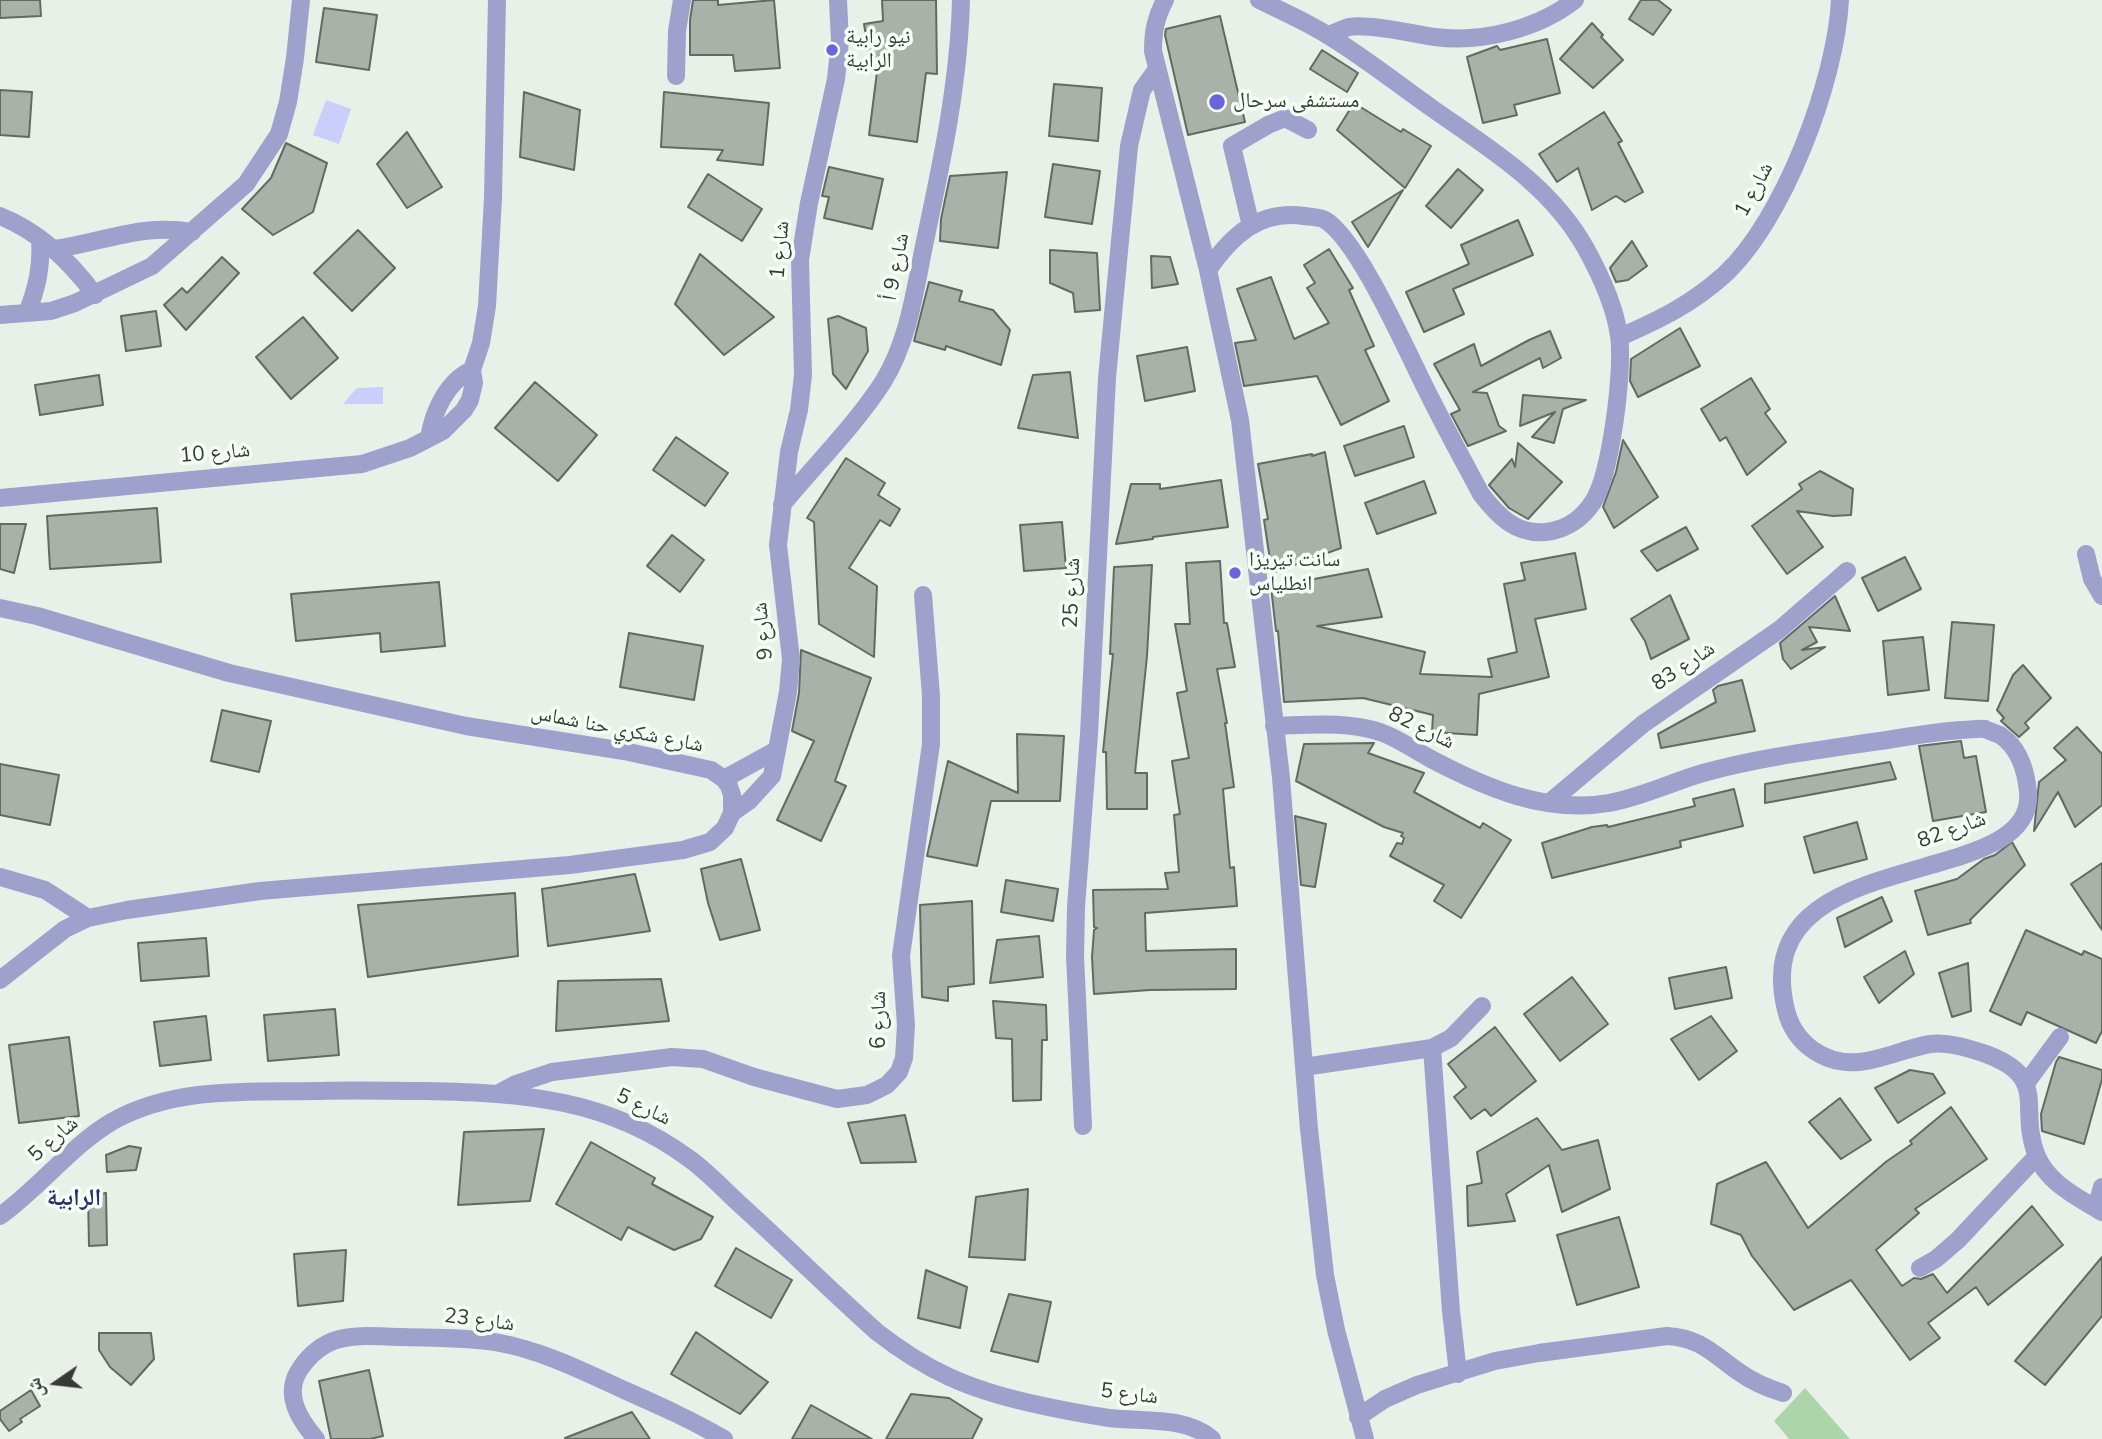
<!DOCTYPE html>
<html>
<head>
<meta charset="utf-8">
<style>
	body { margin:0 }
	#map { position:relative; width:2102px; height:1439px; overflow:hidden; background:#e8f0e7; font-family:"Nunito Sans","Noto Naskh Arabic",sans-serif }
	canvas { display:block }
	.north { position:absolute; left:21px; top:1348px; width:70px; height:70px; -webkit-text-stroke:5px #f5fef5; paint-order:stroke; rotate:256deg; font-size:19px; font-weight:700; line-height:28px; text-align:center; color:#373a37 }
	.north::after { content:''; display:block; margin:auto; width:24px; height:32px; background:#373a37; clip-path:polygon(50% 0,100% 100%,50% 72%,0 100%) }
</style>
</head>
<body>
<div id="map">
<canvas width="2102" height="1439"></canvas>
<div class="north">ش</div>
</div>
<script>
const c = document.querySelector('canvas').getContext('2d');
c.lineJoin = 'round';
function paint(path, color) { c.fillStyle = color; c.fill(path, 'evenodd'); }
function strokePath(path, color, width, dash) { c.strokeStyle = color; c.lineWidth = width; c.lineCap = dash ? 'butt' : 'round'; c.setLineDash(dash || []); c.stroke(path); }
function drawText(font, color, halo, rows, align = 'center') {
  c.font = font + ' "Nunito Sans","Noto Naskh Arabic",sans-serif'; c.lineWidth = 7; c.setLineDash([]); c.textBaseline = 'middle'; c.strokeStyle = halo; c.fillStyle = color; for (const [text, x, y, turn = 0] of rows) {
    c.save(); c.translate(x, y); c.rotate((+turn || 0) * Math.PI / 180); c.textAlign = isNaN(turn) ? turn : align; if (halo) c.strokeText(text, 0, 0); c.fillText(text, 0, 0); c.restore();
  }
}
const green = new Path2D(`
	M1805 1388 1850 1439H1789L1774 1421Z`);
const water = new Path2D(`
	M326 100 351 109 339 144 313 135Z
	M383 387V404H343L357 388Z`);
const building = new Path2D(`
	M0 0H40L41 16 0 18Z
	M693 0H718V5L774 0 780 68 735 71 733 55H690V20Z
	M882 0H936L937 74 926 73 917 142 869 135 877 72H872L864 24 883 21Z
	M1641 0H1658L1671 10 1653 35 1629 19Z
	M324 8 377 15 369 70 316 62Z
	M1220 16 1245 122 1188 135 1165 35 1166 29Z
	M1592 23 1603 35 1601 37 1623 60 1593 88 1560 59Z
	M1547 39 1560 93 1514 105 1517 115 1483 123 1467 57 1497 46 1500 50Z
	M1322 50 1358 73 1347 92 1310 69Z
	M1054 84 1102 88 1098 141 1049 136Z
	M0 90 32 92 29 137 0 135Z
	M524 92 580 110 574 170 520 157Z
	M664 92 769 103 763 165 717 160 723 150 661 147Z
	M1354 103 1401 132 1403 129 1431 146 1405 188 1337 130Z
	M1604 112 1622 141 1618 143 1643 192 1625 202 1616 196 1592 210 1578 168 1557 182 1539 154Z
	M407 132 442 187 407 208 377 164Z
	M286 143 327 163 313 212 273 235 242 209 271 178Z
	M1053 164 1100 171 1092 224 1045 217Z
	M829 167 883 179 872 229 824 218 829 197 822 196Z
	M1458 169 1483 190 1451 228 1426 206Z
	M1007 172 998 248 940 241 941 219 950 176Z
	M708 174 762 209 742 241 688 207Z
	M1403 190 1368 247 1352 222Z
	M1518 220 1533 255 1453 289 1464 314 1424 332 1406 292 1469 264 1461 245Z
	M358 230 395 268 352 311 314 273Z
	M1632 241 1647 266 1628 280 1616 282 1610 268Z
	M1329 249 1353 288 1349 290 1374 346 1365 350 1389 401 1341 425 1317 376 1244 386 1235 343 1256 340 1237 289 1271 277 1294 339 1329 323 1307 288 1315 283 1304 265Z
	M1050 250 1097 253 1100 310 1075 312 1073 293 1050 283Z
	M700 254 774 317 724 355 675 304Z
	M1151 256 1170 257 1178 284 1152 288Z
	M222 257 239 273 186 330 164 305 182 288 187 293Z
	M929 282 962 291 959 301 993 310 1010 330 1001 365 946 346 945 350 914 341Z
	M156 311 161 346 126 351 121 316Z
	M838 316 866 328 868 351 846 389 833 374 828 319Z
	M303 317 338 358 291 399 256 357Z
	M1680 328 1700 366 1638 397 1630 381 1631 359Z
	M1550 331 1561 358 1543 368 1540 358 1473 392 1487 393 1499 426 1506 431 1468 446 1451 414 1460 410 1434 364 1474 344 1481 366 1529 340Z
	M1187 347 1195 391 1145 401 1137 356Z
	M1070 372 1078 438 1018 428 1033 375Z
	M99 375 103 405 40 415 35 385Z
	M1751 378 1770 409 1765 413 1786 442 1747 475 1726 437 1720 441 1701 409Z
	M535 382 597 435 558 481 495 428Z
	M1523 395 1586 400 1563 409 1554 443 1532 437 1555 412 1520 426Z
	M1404 426 1414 457 1355 476 1344 446Z
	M676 437 728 473 705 506 653 470Z
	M1623 440 1658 497 1614 528 1603 507 1616 472Z
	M1518 443 1562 482 1528 519 1509 508 1489 485 1512 459 1515 467Z
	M1325 452 1341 548 1272 573 1264 520 1268 519 1258 464 1312 454V456Z
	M846 458 885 483 878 495 900 509 890 526 880 520 849 568 877 586 874 657 819 624 814 522 807 518Z
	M1820 471 1853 489 1851 515 1833 516 1797 511 1823 547 1787 574 1752 526 1802 489 1799 484Z
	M1221 480 1228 527 1153 537V539L1116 544 1131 484H1160V489Z
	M1424 481 1436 513 1377 534 1365 503Z
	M157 508 161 562 50 569 47 516Z
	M1062 522 1066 568 1024 571 1020 525Z
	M0 524H26L14 573 0 569Z
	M1686 527 1698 549 1657 571 1641 551Z
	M672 535 704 560 680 592 647 566Z
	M1575 553 1586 609 1535 619 1549 677 1479 694 1477 735 1432 732 1433 715 1363 698 1284 702 1278 631H1276L1271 587 1368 569 1382 617 1317 626 1425 652 1420 674 1492 677 1488 659 1517 652 1504 584 1525 580 1521 563Z
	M1905 557 1921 589 1878 611 1862 578Z
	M1220 561 1224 623H1227L1235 667 1217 669 1227 723H1225L1234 787 1223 789 1230 868 1234 867 1237 906 1145 913 1146 951 1236 949V989L1150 990 1094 994 1092 957 1094 930 1097 928 1094 927 1093 890 1168 889 1165 873 1179 872 1174 815 1180 814 1172 761 1189 758 1177 693 1187 691 1175 624H1190L1186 563Z
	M1152 565 1147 656 1135 773H1147V809H1107L1106 752H1103L1113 654H1110L1114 567Z
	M439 582 445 646 381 652 380 633 296 641 291 594Z
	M1670 595 1689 639 1651 659 1645 641 1631 619Z
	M1835 596 1850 631 1809 627 1817 642 1802 650 1825 647 1791 669 1783 659 1780 643Z
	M1952 622 1994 625 1988 701 1945 698Z
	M629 633 703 646 694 700 620 687Z
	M1923 637 1929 690 1888 695 1883 641Z
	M801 650 871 678 835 781 846 786 821 841 777 820 814 741 792 731 799 693Z
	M2023 665 2051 698 2025 723 2029 728 2019 737 2001 721 2004 718 1997 710 2013 675Z
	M1742 680 1755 731 1661 748 1658 734 1716 702 1713 690 1718 686Z
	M222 710 271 721 259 772 211 761Z
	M2077 727 2102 754V805L2075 827 2058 792 2034 831 2039 782 2066 760 2054 748Z
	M1017 734 1064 736 1060 801H991L977 866 927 856 948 761 1018 793Z
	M1961 741 1964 758 1976 756 1986 812 1933 821 1919 746Z
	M1374 743 1368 753 1424 773 1414 792 1480 828 1483 823 1511 840 1461 918 1434 901 1444 885 1390 856 1397 843 1402 844 1404 838 1401 836 1403 833 1384 827 1296 781 1304 744Z
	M1890 762 1896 779 1765 803V784Z
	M0 764 59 775 50 825 0 815Z
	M1734 789 1743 826 1680 841 1681 847 1552 878 1542 843 1592 827 1607 825 1608 827 1695 806 1693 799Z
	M1295 816 1326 824 1315 887 1301 885Z
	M1857 822 1867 859 1814 873 1804 837Z
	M2012 842 2025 865 1970 920 1971 923 1928 935 1915 891 1957 879 1984 859 1995 855Z
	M741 859 760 930 720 940 708 903 701 869Z
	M2102 863V930L2071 884Z
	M635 874 650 931 548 946 542 889Z
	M1006 880 1058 889 1053 921 1001 912Z
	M515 893 518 956 368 977 358 905Z
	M1882 897 1892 921 1845 947 1837 918Z
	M972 901 974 984 948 987V1001L922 997 920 905Z
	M2026 930 2082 955 2084 951 2102 959V1031L2096 1043 2027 1012 2021 1025 1990 1011Z
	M1039 936 1043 977 990 983 997 940Z
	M206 938 209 976 141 981 138 943Z
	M1905 951 1914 974 1879 1003 1864 977Z
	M1968 963 1971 1011 1952 1017 1939 973Z
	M1726 967 1732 998 1675 1009 1669 978Z
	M1572 977 1608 1024 1560 1061 1524 1014Z
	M661 979 669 1021 556 1031 558 981Z
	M993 1001 1046 1005 1047 1040H1042L1041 1100 1013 1101 1012 1039 996 1038Z
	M335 1009 339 1055 268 1061 264 1015Z
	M206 1016 211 1060 160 1066 154 1022Z
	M1711 1016 1737 1051 1699 1080 1671 1039Z
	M1495 1027 1536 1081 1491 1116 1485 1109 1471 1119 1454 1097 1466 1087 1448 1064Z
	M69 1037 79 1116 19 1123 9 1045Z
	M2059 1057 2102 1070V1079L2084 1144 2042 1131 2041 1114 2056 1062Z
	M1910 1070 1933 1074 1945 1093 1898 1123 1875 1088Z
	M1840 1098 1871 1140 1841 1159 1809 1122Z
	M1951 1107 1987 1159 1915 1209 1919 1213 1876 1250 1902 1286 1914 1278 1921 1279 1933 1274 1947 1293 2032 1206 2063 1245 1988 1305 1976 1287 1928 1323 1940 1338 1910 1360 1851 1280 1794 1310 1752 1256 1741 1235 1711 1224 1717 1184 1766 1162 1808 1228 1887 1161 1912 1144 1910 1141Z
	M905 1115 916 1162 861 1163 848 1123Z
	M1537 1118 1562 1150 1598 1140 1610 1189 1562 1212 1549 1165 1506 1194 1515 1221 1468 1226 1467 1186 1482 1183 1477 1152Z
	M544 1129 530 1201 458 1205 464 1132Z
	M591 1142 655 1178 652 1184 713 1217 701 1239 674 1250 628 1227 621 1240 556 1204Z
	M129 1146 141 1148 136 1170 107 1172 106 1155Z
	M1028 1189 1025 1260 969 1257 976 1197Z
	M106 1193 107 1245 89 1246 88 1194Z
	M1619 1217 1639 1287 1577 1305 1557 1235Z
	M736 1248 792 1280 771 1318 715 1286Z
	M346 1250 343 1301 298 1306 294 1254Z
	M2102 1257V1316L2045 1385 2015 1361Z
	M926 1270 967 1287 960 1328 918 1318Z
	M1009 1294 1051 1302 1038 1362 991 1351Z
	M696 1332 768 1382 740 1414 671 1374Z
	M99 1333H151L154 1359 131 1385 110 1367 99 1350Z
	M369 1370 383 1436 370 1439H331L319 1381Z
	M31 1390 40 1406 20 1419 22 1422 9 1431 0 1419V1411Z
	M911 1394 949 1398 982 1419 972 1439H886Z
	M811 1405 872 1439H792Z
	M632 1412 650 1439H566L565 1438Z`);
const minor = new Path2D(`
	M1165 0C1156 17 1153 31 1153 51L1208 270 1240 420 1281 778 1309 1129 1325 1275 1336 1330 1365 1439
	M1328 35C1335 33 1342 29 1349 27 1368 23 1414 34 1435 37 1482 43 1538 29 1575 0
	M676 76 677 31 682 0
	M0 216C40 232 70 261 95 295
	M1251 226 1232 146 1268 125 1285 118 1308 130
	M55 249C103 242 144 223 192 232
	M1208 270C1231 236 1260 209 1304 216 1311 217 1320 217 1325 220 1360 241 1410 359 1431 399 1447 431 1464 462 1481 494 1498 516 1516 535 1546 532 1565 530 1582 519 1593 502 1611 474 1624 369 1619 336 1615 305 1600 274 1585 247 1550 185 1490 149 1433 109 1399 85 1365 58 1329 36 1307 22 1282 11 1259 0
	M27 313C37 288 42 266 40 239
	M0 315 51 311 75 303 152 266 246 184 279 134 288 102 295 58 301 0
	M1620 337C1659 320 1692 304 1724 275 1784 220 1836 80 1840 0
	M429 438C433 412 447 381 472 370
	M0 498 362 464 410 448 443 431 464 410 470 400 474 383 472 370 481 343 487 306 493 198 497 0
	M782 505C814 466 856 424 883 382 909 340 915 289 925 241 942 161 959 82 961 0
	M2086 554 2092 579 2102 596
	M0 608 37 616 229 673 466 726 624 751 711 770 724 779 729 786 732 795V813L725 828 710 842 683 850 570 865 260 891 127 910 88 918 65 929 0 980
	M1274 726C1309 725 1347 721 1380 732 1398 738 1414 750 1431 759 1486 788 1546 814 1609 803 1642 797 1672 782 1703 773 1761 757 1820 750 1880 741 1907 737 1933 732 1961 730 1968 730 1978 728 1985 729 1986 730 2000 735 2000 735 2020 748 2026 771 2028 792 2037 895 1744 839 1786 1010 1794 1043 1824 1065 1859 1062 1883 1060 1906 1048 1930 1044 1949 1042 1968 1048 1986 1054 2050 1078 2018 1106 2036 1154 2047 1183 2077 1197 2102 1212
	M724 779 775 751
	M1549 803 1643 724 1779 630 1847 571
	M732 813 749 801 772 776 788 692 791 659 778 545 789 452 799 410 803 375 800 260 809 203 836 79 840 41 838 0
	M0 877 45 890 88 918
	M1432 1048 1451 1311 1458 1374
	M1304 1067 1432 1048 1451 1038 1482 1006
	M2027 1082 2060 1037
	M501 1092 516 1084 552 1072 672 1057 703 1059 754 1077 837 1099 867 1095 887 1085 899 1072 904 1058 906 1025 901 956 931 744V696L923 595
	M1083 1126 1075 956 1076 907 1089 734 1107 378 1129 146 1142 90 1157 69
	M2096 1208 2102 1187
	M0 1216C39 1188 72 1145 113 1121 176 1086 250 1092 320 1091 355 1090 390 1091 425 1091 524 1093 608 1098 691 1160 710 1174 727 1193 745 1209 790 1250 832 1292 877 1332 927 1371 968 1389 1030 1403 1056 1409 1083 1414 1109 1418 1142 1422 1186 1416 1212 1439
	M1920 1268 1936 1259 1958 1240 2037 1156
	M1358 1417 1385 1399 1417 1385 1495 1361 1539 1353 1667 1336C1701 1338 1713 1354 1739 1372 1753 1382 1767 1388 1783 1393
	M316 1439C299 1419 283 1394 300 1369 326 1330 358 1336 400 1337 433 1338 468 1337 500 1343 543 1351 585 1372 624 1390 658 1405 692 1420 724 1439`);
const markers = [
	[832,50,7,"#6a65df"],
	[1217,102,9,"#6a65df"],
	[1235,573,7,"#6a65df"]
];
const poiNames = [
	["نيو رابية",846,38],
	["الرابية",846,62],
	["مستشفى سرحال",1233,102],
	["سانت تيريزا",1249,561],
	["انطلياس",1249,585]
];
const streetNames = [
	["شارع 1",1755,190,-62],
	["شارع 1",781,250,-85],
	["شارع 9 أ",897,267,-79],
	["شارع 10",215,454,-5],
	["شارع 25",1073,593,-88],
	["شارع 9",764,631,-96],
	["شارع 83",1684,667,-34],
	["شارع 82",1421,729,26],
	["شارع شكري حنا شماس",617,730,11],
	["شارع 82",1952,831,-20],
	["شارع 6",880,1020,-90],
	["شارع 5",643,1108,26],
	["شارع 5",54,1140,-41],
	["شارع 23",479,1321,7],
	["شارع 5",1129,1395,7]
];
const quarterNames = [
	["الرابية",74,1199]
];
paint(green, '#acd6a9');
paint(water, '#cacefa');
paint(building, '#aab1a9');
strokePath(building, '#636a62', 2);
strokePath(minor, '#9ea1cc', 18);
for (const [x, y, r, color] of markers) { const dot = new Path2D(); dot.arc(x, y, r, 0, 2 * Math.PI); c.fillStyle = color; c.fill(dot); strokePath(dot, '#f5fef5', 2.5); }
drawText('21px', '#373a37', '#f5fef5', poiNames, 'left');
drawText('21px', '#373a37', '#f5fef5', streetNames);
drawText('bold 24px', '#2e2c67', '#f5fef5', quarterNames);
</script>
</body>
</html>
